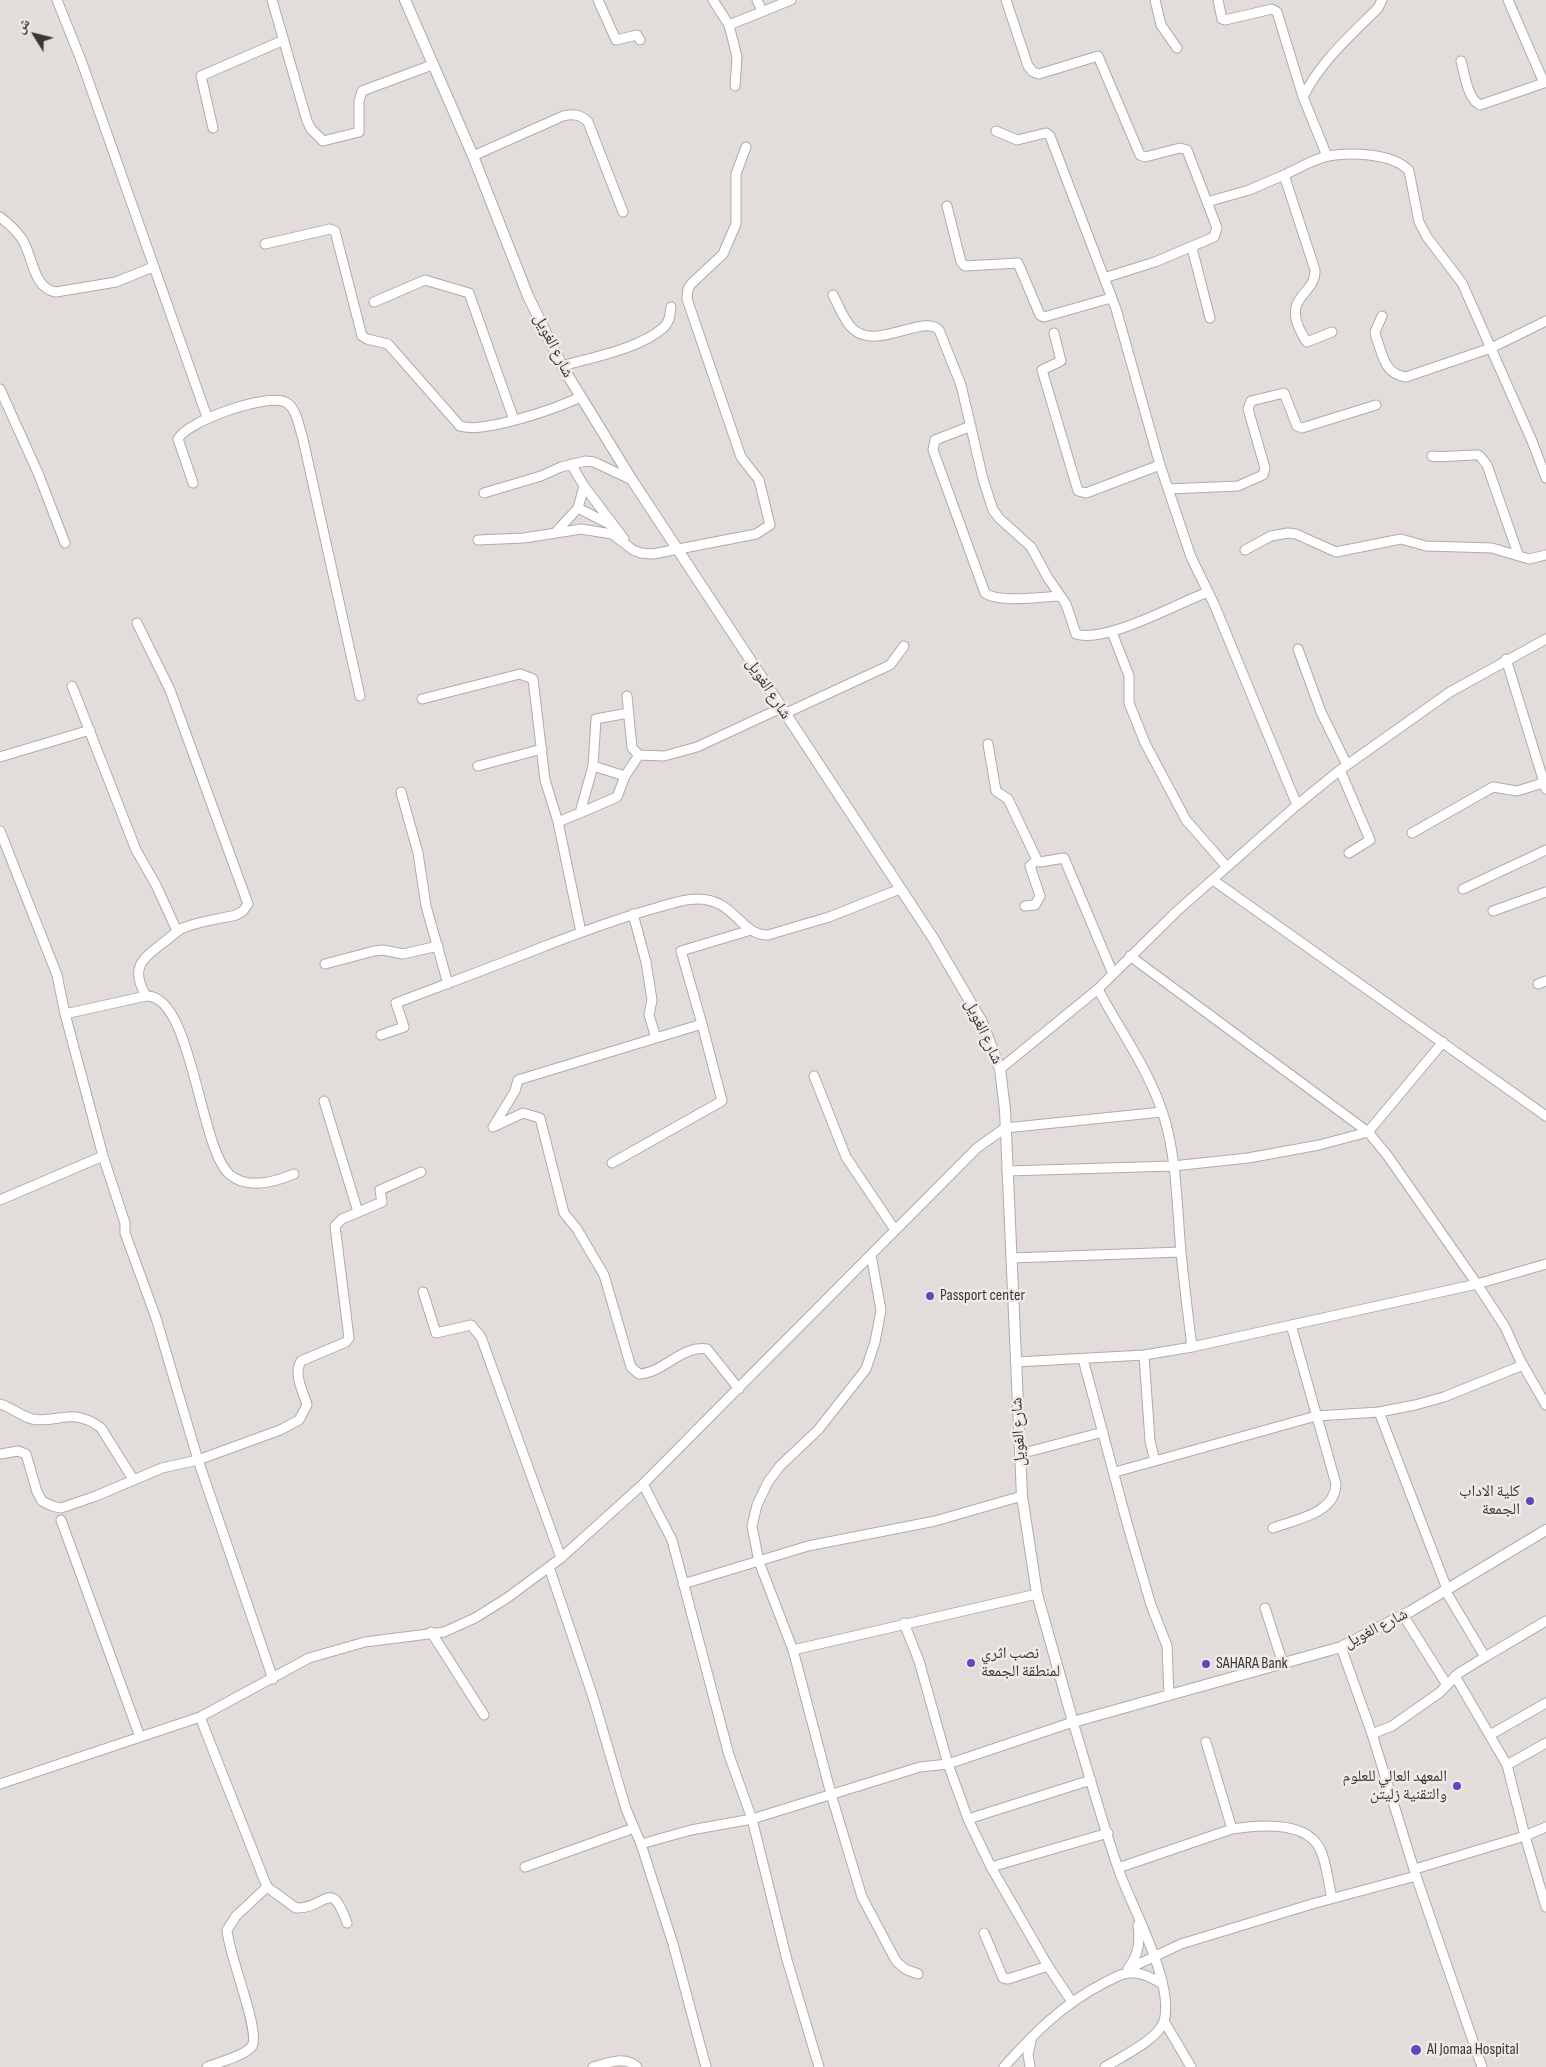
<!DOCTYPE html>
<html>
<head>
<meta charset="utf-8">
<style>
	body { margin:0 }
	#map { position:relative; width:1546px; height:2067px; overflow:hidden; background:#e2ddda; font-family:"Sofia Sans Condensed","Noto Naskh Arabic",sans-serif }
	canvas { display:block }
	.north { position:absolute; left:10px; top:10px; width:50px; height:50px; -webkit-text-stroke:4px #efeae7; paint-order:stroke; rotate:306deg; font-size:14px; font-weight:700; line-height:20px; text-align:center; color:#383635 }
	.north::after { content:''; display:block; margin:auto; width:18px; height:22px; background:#383635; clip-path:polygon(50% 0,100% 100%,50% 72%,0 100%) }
</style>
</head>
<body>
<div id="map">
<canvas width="1546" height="2067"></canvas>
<div class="north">ش</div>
</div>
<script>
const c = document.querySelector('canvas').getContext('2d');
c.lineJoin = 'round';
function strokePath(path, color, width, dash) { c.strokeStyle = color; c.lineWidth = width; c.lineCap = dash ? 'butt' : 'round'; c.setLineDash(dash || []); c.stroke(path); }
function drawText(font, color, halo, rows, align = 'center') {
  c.font = font + ' "Sofia Sans Condensed","Noto Naskh Arabic",sans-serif'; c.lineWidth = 5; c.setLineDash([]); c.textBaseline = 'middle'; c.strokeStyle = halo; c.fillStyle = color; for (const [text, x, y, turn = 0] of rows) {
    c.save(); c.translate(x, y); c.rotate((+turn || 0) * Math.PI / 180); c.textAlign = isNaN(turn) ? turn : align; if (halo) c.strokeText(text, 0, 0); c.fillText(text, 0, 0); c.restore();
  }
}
const minor = new Path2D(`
	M57 0 81 60 207 417
	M272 0 307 121 311 129 323 141 359 132V101L362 91 432 65
	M598 0 616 40 637 35 640 40
	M713 0 729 25 791 0
	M757 0 762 11
	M1006 0 1028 66 1033 72 1039 74 1098 56 1140 155 1145 157 1180 148 1187 150 1217 228 1214 237 1155 262 1104 278
	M1155 0 1161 25 1177 48
	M1218 0 1222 19 1225 20 1272 9 1277 12 1303 97 1327 156
	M1508 0 1544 83 1546 81
	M729 25 737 57 735 86
	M1461 61C1465 75 1467 98 1480 105L1544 83
	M1303 97C1321 61 1350 36 1378 8L1382 0
	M213 128 201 76 284 40
	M996 131 1017 140 1046 133 1050 136 1116 309 1160 465 1191 557 1214 604 1297 805
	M473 156 563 116C572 113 582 115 588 122L623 212
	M1284 175C1298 169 1313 159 1328 156 1350 152 1394 153 1409 171L1419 222 1427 237 1462 283 1532 441 1546 478
	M1207 202 1249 190 1284 175 1315 270C1316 294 1285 295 1299 328 1302 333 1303 338 1307 342L1332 332
	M947 206 961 262 965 266 1018 263 1040 315 1044 317 1111 298
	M0 217C8 223 16 230 22 239 33 256 33 289 56 292L116 282 153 267
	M265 244 330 229 335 231 362 336 367 339 388 344 460 426C483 434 558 408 580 397
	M1192 248 1210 318
	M833 295C839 306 844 321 853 329 877 351 922 314 939 330L961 385 983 479 993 510 999 518 1031 547 1048 578 1066 604 1076 634C1105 644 1178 603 1208 592
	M374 302 425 280 469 293 514 420
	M1382 316 1375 332 1376 337C1383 355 1384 374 1406 377L1491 348 1546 321
	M1054 333 1061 361 1042 370 1078 491 1086 493 1160 465
	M562 366C593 357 639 349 663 328 670 322 670 314 671 307
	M0 389 38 473 65 543
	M971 426 935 440 933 450 985 593C998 603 1042 597 1060 596
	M1432 456C1442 458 1475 454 1478 455 1482 457 1484 462 1487 465L1518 554
	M571 464 584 486 624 539
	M193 483 178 439C187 421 267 393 285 402 297 407 299 428 303 439L360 696
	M1168 489 1238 486 1263 475 1265 468 1248 409 1251 401 1284 393 1297 426 1302 428 1376 405
	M484 493 541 476 561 467 586 461 594 462 632 480
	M578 508 613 526
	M555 533 578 508 584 486
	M478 540 524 538 581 529 612 534 633 550 641 553 653 554 756 534 770 525 759 480 741 457 687 299 688 289 691 284 723 254 736 224V174L746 147
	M1245 550 1271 536 1288 533 1296 534 1336 552 1401 539 1426 546 1492 548 1529 559 1546 555
	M1112 632 1129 676V703L1145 743 1186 820 1227 867
	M1298 649 1321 712 1347 765
	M1506 659 1546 789
	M72 686 136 850 156 885 177 931
	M627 696 632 748 639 755 664 756 697 747 781 708
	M422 699 520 674 533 679 545 780 558 822 581 932
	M784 714 890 665 904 646
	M988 744 996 791 1008 799 1037 860
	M0 757 90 730
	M478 766 542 749
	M1340 770 1370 840 1349 853
	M625 776 639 755
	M401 792 418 853 426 906 448 984
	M580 813 617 797 625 776 593 766
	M558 822 580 813 593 766 596 719 628 713
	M0 831 57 975 65 1014 103 1156 125 1223V1233L156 1318 198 1460 273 1679
	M1412 833 1493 787 1517 791 1543 783
	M1213 880 1546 1116
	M1463 889 1546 850
	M1025 906 1035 905 1040 896 1030 866 1037 860 1040 862 1064 858 1113 974
	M1493 911 1546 892
	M633 914 646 962 652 1000 649 1015 656 1038
	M1130 956 1368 1132 1387 1155 1477 1284 1505 1327 1520 1360 1546 1405
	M325 964 374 951 383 950 403 954 438 946
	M1538 984 1546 981
	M1098 989C1120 1031 1150 1071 1164 1117 1177 1159 1177 1209 1181 1252 1184 1284 1188 1315 1192 1347
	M146 996C192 994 199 1146 229 1174 247 1190 275 1182 294 1174
	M65 1014 146 996C130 968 141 960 164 942 170 938 176 931 183 928 199 921 219 919 236 915L243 911 248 904 170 690 137 623
	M381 1035 404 1027 396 1003C446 984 495 966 545 946 582 932 618 918 656 908 669 904 684 899 697 899 736 899 739 935 768 935L829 917 900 889
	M1000 1069 1098 989 1176 912 1297 805 1340 770 1450 692 1546 639
	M814 1076 846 1157 895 1230
	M324 1101 358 1212
	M612 1163 722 1101 702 1024
	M1007 1171 1173 1166 1248 1158 1319 1145 1368 1132 1443 1042
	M0 1200 103 1156
	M1011 1258 1181 1252
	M423 1292 436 1333 471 1325 481 1337 561 1558
	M1083 1359 1127 1523 1151 1605 1167 1646 1169 1695
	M1016 1362 1144 1355 1192 1347 1477 1284 1546 1264
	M739 1389 707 1349C681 1345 664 1373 639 1374L631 1367 604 1275 577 1229 564 1213 540 1118 523 1113 493 1127 515 1091 518 1080 702 1024 681 951 751 930
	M0 1404C11 1407 21 1416 32 1419 58 1424 72 1406 101 1428L133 1479
	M1379 1412 1447 1589
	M0 1454 18 1451 26 1454 37 1492 42 1501 52 1506 61 1508 96 1496 162 1468 198 1460 280 1430 299 1420 307 1405C303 1391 293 1374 301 1361L346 1342 349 1338 335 1226 342 1219 382 1202 380 1190 421 1172
	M1020 1454 1103 1432
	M1155 1461 1316 1416 1379 1412 1415 1405 1444 1397 1523 1365
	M1115 1472 1155 1461 1150 1441 1144 1355
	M643 1484 672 1540 729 1755 752 1819 787 1960 819 2067
	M61 1520 140 1737
	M1273 1528C1296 1519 1335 1514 1336 1484L1291 1325
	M549 1567 593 1697 626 1809 641 1844 691 1830 752 1819 920 1767 948 1764 1073 1722C1088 1771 1102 1822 1119 1871 1132 1907 1175 1985 1164 2021 1159 2039 1121 2057 1105 2067
	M683 1584 808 1546 935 1521 1022 1496
	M1445 1590 1485 1657 1546 1621
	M1265 1608 1283 1664
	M1403 1615 1447 1685
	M904 1623 919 1661 948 1764 968 1819 991 1867
	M431 1632 484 1715
	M1341 1647 1372 1734 1416 1876 1482 2067
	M793 1650 759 1562 752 1526 757 1505 768 1482 780 1466 818 1430 866 1369 875 1342 881 1310 871 1255
	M1455 1676 1507 1765 1525 1836 1546 1827
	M200 1717 267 1887 296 1908C327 1909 330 1876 347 1923
	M1372 1734 1392 1726 1439 1693 1459 1673 1485 1657
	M1490 1735 1546 1703
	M1507 1765 1546 1743
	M0 1784 200 1717 309 1658 365 1642 444 1632 475 1618 507 1598 561 1558 643 1484 977 1148 1005 1128 1162 1112
	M968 1819 1091 1780
	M1232 1829C1258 1825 1306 1820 1320 1849 1327 1863 1328 1883 1332 1898
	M641 1844 673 1944 706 2067
	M525 1867 634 1828
	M1118 1868 1232 1829 1206 1742
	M1415 1869 1525 1836 1546 1907
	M984 1933 1003 1978 1008 1979 1048 1966 991 1867 1108 1833
	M1048 1966 1072 2002
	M1129 1967C1139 1954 1140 1941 1138 1925
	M1128 1969 1181 1944 1312 1904 1416 1876
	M918 1974 905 1969 896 1961 862 1897 831 1794 793 1650 1037 1594
	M1164 2021 1191 2067
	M207 2067C217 2063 247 2055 252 2046 261 2032 228 1953 227 1930L236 1916 267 1887
	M593 2067C608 2063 625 2055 637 2067
	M1004 2067C1034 2033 1063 2004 1104 1983 1114 1978 1125 1971 1136 1973 1145 1974 1154 1979 1161 1983
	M1030 2067 1028 2054 1032 2037`);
const tertiary = new Path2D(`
	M405 0 473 156 528 296 562 366 632 480 933 938 982 1022 1000 1069 1005 1110 1022 1496 1037 1594 1073 1722 1341 1647 1411 1611 1546 1530`);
const markers = [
	[930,1296,5,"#6345be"],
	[1530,1501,5,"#6345be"],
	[971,1663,5,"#6345be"],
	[1206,1664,5,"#6345be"],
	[1457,1786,5,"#6345be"],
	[1416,2050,6,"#6345be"]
];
const streetNames = [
	["شارع الغويل",553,346,63],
	["شارع الغويل",768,689,57],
	["شارع الغويل",983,1032,65],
	["شارع الغويل",1019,1432,-93],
	["شارع الغويل",1376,1629,-27]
];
const poiNames = [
	["Passport center",940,1296],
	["كلية اﻻداب",1520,1492,"right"],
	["الجمعة",1520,1510,"right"],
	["نصب اثري",981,1654],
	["لمنطقة الجمعة",981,1672],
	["SAHARA Bank",1216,1664],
	["المعهد العالي للعلوم",1447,1777,"right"],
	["والتقنية زليتن",1447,1795,"right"],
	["Al Jomaa Hospital",1427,2050]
];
strokePath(minor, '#b0aba8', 11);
strokePath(tertiary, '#b0aba8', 12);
strokePath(minor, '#fff', 9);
strokePath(tertiary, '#fff', 10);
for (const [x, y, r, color] of markers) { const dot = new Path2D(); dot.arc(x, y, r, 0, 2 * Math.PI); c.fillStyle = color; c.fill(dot); strokePath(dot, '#efeae7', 2); }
drawText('16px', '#383635', '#efeae7', streetNames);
drawText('16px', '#383635', '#efeae7', poiNames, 'left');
</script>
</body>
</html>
